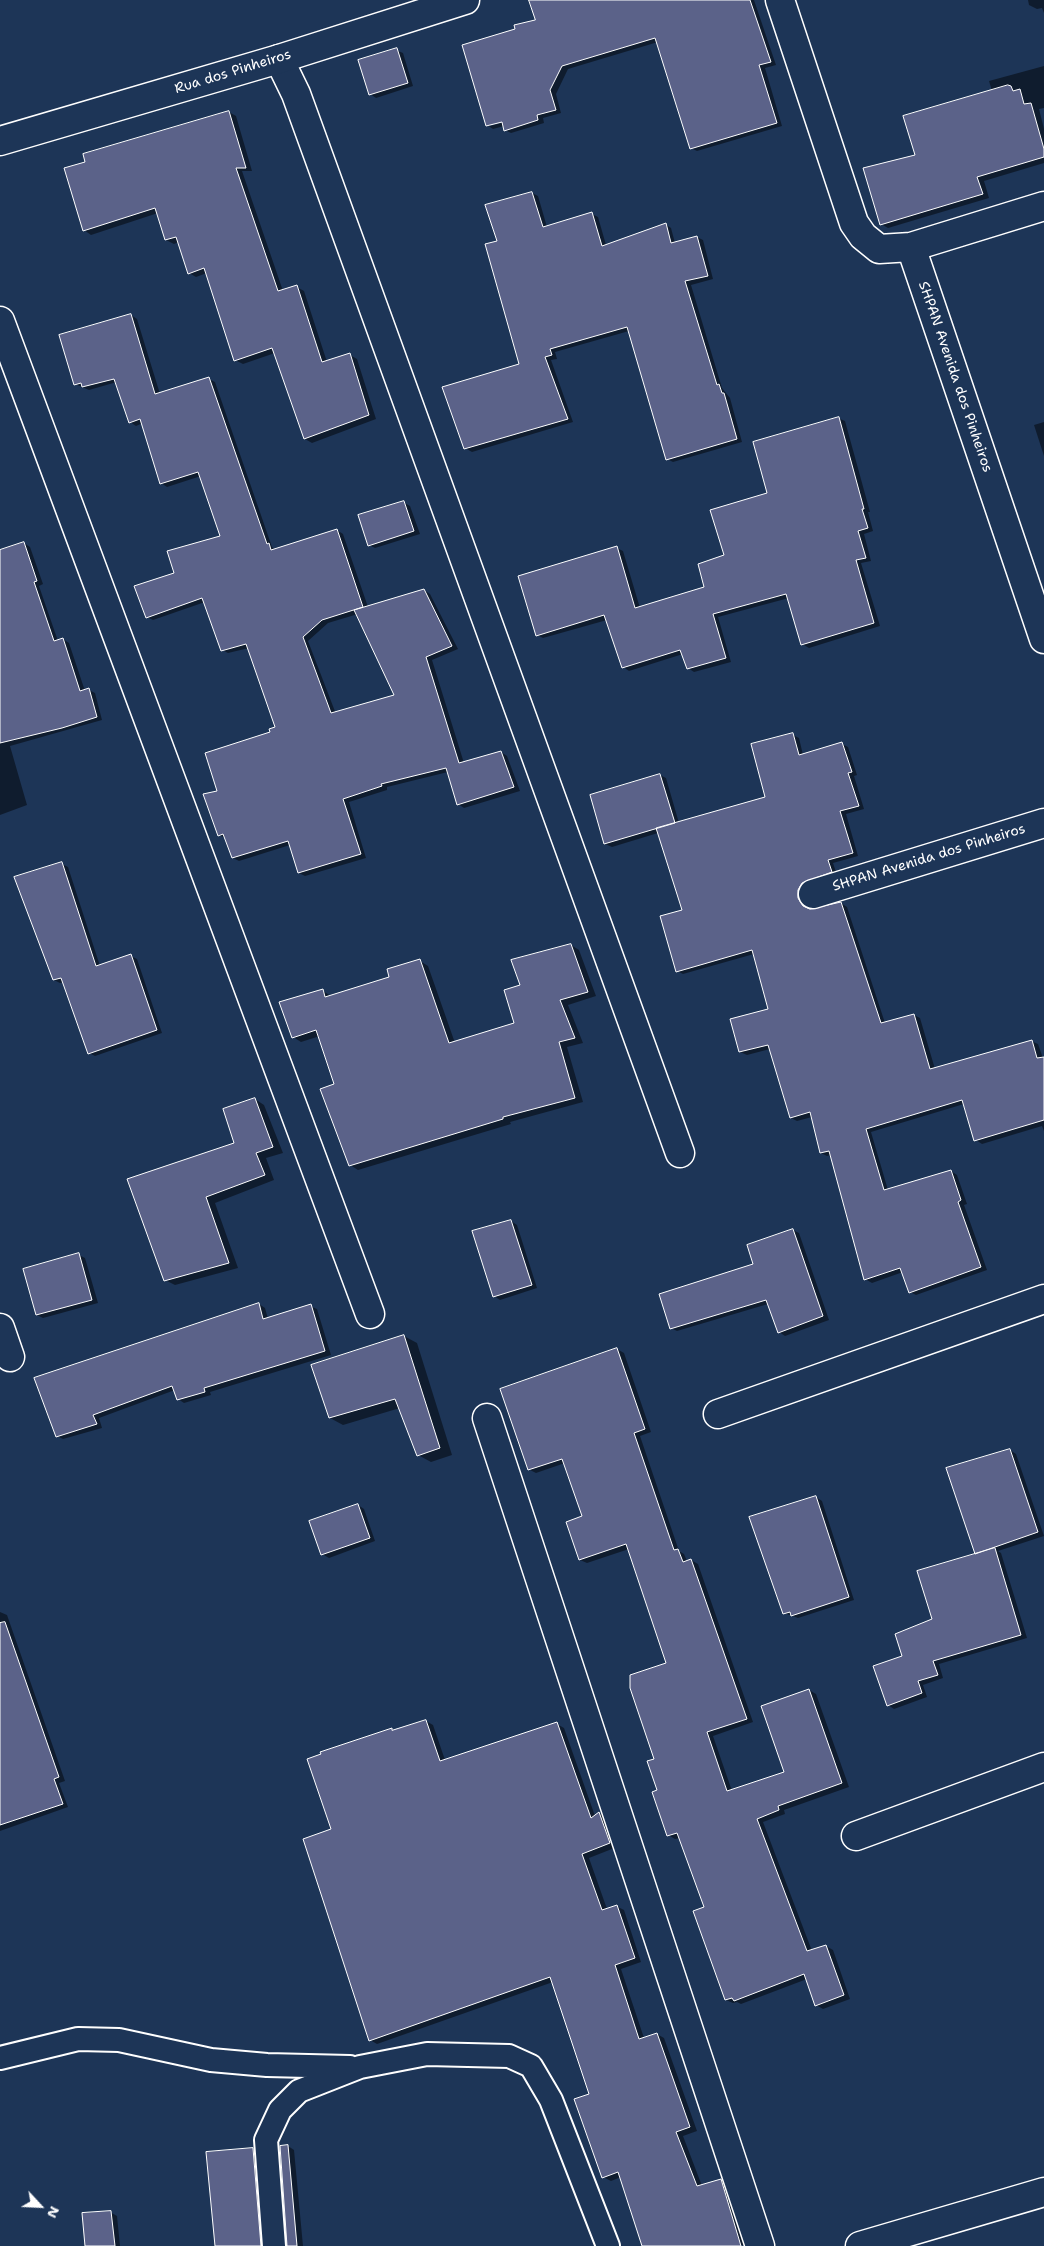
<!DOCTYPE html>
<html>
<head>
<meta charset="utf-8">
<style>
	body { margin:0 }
	#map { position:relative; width:1044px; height:2246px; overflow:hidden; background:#1d3557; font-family:"Shantell Sans",sans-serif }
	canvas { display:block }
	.north { position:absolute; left:15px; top:2181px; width:50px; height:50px; -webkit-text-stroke:4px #1d3557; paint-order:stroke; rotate:115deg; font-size:14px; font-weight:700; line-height:20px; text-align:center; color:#fff }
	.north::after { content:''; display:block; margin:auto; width:18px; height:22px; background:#fff; clip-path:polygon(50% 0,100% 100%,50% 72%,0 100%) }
</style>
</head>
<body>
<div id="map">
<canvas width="1044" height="2246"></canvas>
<div class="north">N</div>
</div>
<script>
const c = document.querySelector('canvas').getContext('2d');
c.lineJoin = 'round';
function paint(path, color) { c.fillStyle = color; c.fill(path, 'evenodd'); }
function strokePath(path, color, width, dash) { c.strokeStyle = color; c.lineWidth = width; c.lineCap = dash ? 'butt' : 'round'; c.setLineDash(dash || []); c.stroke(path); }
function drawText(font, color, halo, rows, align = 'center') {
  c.font = font + ' "Shantell Sans",sans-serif'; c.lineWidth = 4; c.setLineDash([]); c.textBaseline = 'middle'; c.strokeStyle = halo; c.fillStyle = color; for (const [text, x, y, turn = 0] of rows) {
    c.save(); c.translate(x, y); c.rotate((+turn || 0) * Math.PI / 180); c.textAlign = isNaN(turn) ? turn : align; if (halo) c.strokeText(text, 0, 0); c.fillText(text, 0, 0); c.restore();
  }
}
const shadow = new Path2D(`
	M536 0H754L776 65 765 68 782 126 697 151 691 148 658 42 568 69 556 94 561 113 543 118 544 123 511 133 505 130 504 126 493 129 487 125 516 30 537 21ZM508 121 490 126V124Z
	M1028 0H1044V13L1042 8 1037 9 1029 5Z
	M396 50 403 53 413 86 376 98 370 94Z
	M1044 66V108L1039 109 1044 129V163L984 181 989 198 888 228 881 224 916 156 992 91 989 81Z
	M229 112 236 116 252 171H242L283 291 297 287 304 291 327 362 350 355 357 359 376 419 312 443 305 439 275 353 243 364 235 360 207 273 196 277 189 273 179 242 174 244 166 240 158 213 91 235 84 230Z
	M532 193 538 196 547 227 592 214 598 217 606 245 665 224 671 228 675 243 697 237 703 240 713 279 691 285 722 388 730 398 742 442 673 462 667 459 629 331 555 352 557 359 551 360 573 422 472 452 465 448 521 365 499 242Z
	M131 315 137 319 160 394 209 379 215 382 272 547 275 550 337 530 343 534 368 607 424 590 430 594 458 649 432 660 464 763 501 752 507 756 520 791 464 808 458 804 448 772 387 787V790L349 802 366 858 305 876 299 873 290 845 239 861 233 858 225 838 219 835 218 792 277 728 249 648 228 653 222 650 205 602 153 620 147 617 175 574 221 536 201 476 167 487 161 483 143 423 136 426 130 422 117 382 89 390 75 384ZM358 614 395 696 336 714 308 641 328 623Z
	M838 418 845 421 870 512H868L873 531 864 534 871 561 861 563 880 626 809 648 802 644 789 598 718 617 731 662 694 672 688 668 683 654 629 671 623 667 607 620 543 638 537 635 617 548 623 551 640 608 706 587 768 493Z
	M1044 422V456L1034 425Z
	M403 502 410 506 420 534 375 548 369 545Z
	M24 543 30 547 43 584 39 586 58 641 63 639 69 643 85 691 89 690 95 693 102 720 10 746 27 805 0 815V551Z
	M793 735 799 738 803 755 842 744 848 747 857 775 854 776 864 809 846 814 858 856 833 863 837 875 804 903 808 910 841 903 847 907 885 1023 914 1015 920 1018 935 1069 1031 1041 1038 1044 1044 1061V1131L1042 1126 982 1144 976 1140 964 1104 871 1132 888 1190 951 1171 957 1175 967 1204 964 1205 987 1270 916 1295 910 1292 903 1272 872 1283 865 1279 831 1155 827 1156 821 1153 812 1117 797 1121 791 1118 770 1049 747 1055 740 1052 770 1010 754 954 683 974 677 971 683 911 658 833 612 847 605 844 660 775 666 778 679 823 767 798Z
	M62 864 68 867 100 966 131 956 137 959 162 1033 95 1056 89 1053 64 982 60 983 54 980Z
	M571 945 579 950 596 996 568 1005 583 1043 567 1047 583 1102 510 1122 511 1124 358 1170 350 1165 336 1084 320 1036 301 1042 293 1037 323 991 331 996 391 978 420 961 428 966 455 1043 516 1024 522 986Z
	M255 1099 264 1105 283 1153 266 1158 274 1180 215 1203 238 1268 175 1285 165 1280 128 1180 235 1144Z
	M511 1221 517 1225 537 1288 500 1300 494 1296Z
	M793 1230 799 1233 829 1320 785 1336 779 1332 768 1304 677 1331 671 1328 755 1265Z
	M79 1255 85 1258 98 1303 43 1318 37 1315Z
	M259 1304 265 1308 268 1319 310 1306 317 1309 331 1355 210 1392 211 1395 184 1403 178 1399 175 1390 99 1418 102 1428 63 1439 57 1436Z
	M404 1336 417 1343 452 1455 431 1462 418 1455 400 1408 343 1425 330 1418Z
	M617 1349 624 1353 651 1432 640 1436 679 1551 684 1554 687 1561 691 1560 698 1564 753 1722 713 1736 732 1791 785 1773 809 1690 816 1694 849 1787 784 1810 785 1814 763 1822 812 1951 826 1946 833 1950 850 1999 823 2009 816 2005 807 1979 741 2004 737 2002 733 2003 726 2000 705 1908 680 1838 675 1839 668 1835 655 1760 668 1664 629 1549 587 1563 580 1560 584 1517 565 1463 536 1473 530 1470 501 1390Z
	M1010 1450 1016 1454 1044 1536 998 1551 1001 1553 1027 1638 939 1664 943 1678 923 1685 927 1697 894 1709 888 1705 904 1657 934 1619 979 1554 976 1553Z
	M816 1497 822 1501 854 1600 798 1618 784 1613Z
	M358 1505 364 1509 375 1541 329 1558 322 1554Z
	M0 1612 7 1615 65 1781 59 1783 68 1807 0 1831Z
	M426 1721 433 1725 445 1760 557 1724 564 1728 595 1816 599 1813 606 1817 617 1847 589 1858 607 1909 616 1906 624 1910 641 1962 621 1969 644 2038 657 2034 664 2038 697 2131 683 2136 702 2186 720 2180 728 2184 746 2245 645 2246 621 2177 611 2181 603 2177 590 2095 553 1982 377 2044 370 2040 333 1830 392 1729 395 1731Z
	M288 2146 294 2150 303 2246H288Z
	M253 2149 259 2153 266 2246H216L207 2153Z
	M110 2212 117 2216 120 2246H87Z`);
const building = new Path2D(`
	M529 0H750L771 62 759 65 777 123 690 149 655 38 562 66 550 90 556 110 537 115 538 120 504 131 502 122 486 126 462 45 515 29 514 25 535 20Z
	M397 48 408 83 369 95 358 60Z
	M1008 85 1011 86 1013 91 1020 89 1024 104 1031 103 1044 149V157L977 177 983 194 880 225 863 168 915 155 903 116Z
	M229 111 246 168H236L278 291 297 285 322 362 350 353 369 415 304 439 272 348 234 361 204 268 188 274 176 237 165 240 155 208 83 231 64 168 85 162 83 154Z
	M532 192 543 227 592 212 602 246 666 223 671 243 697 236 708 276 685 281 717 385 719 384 722 393H724L737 439 666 460 627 327 550 349 552 355 545 357 568 419 464 449 442 387 519 364 485 244 497 241 485 205Z
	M131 314 155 394 209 377 267 544 269 543 271 550 337 529 363 607 322 620 303 637 331 713 394 695 354 610 424 589 452 646 426 657 459 763 501 751 514 787 457 805 446 768 381 784 382 786 343 799 361 854 298 873 288 841 232 858 223 834 218 836 203 794 217 791 205 753 270 732 269 729 275 727 246 644 221 651 202 598 146 618 134 586 174 573 167 551 220 536 198 472 160 484 140 419 129 423 114 379 82 387 81 383 74 385 59 335Z
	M839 417 864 509H862L868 528 858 531 866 558 856 560 874 623 801 645 786 594 713 614 726 658 687 669 680 650 622 668 604 615 536 636 518 576 617 546 635 608 704 587 698 564 724 555 710 510 767 493 753 442Z
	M404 501 414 531 368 546 358 515Z
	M24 542 37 581 34 582 54 641 63 638 80 691 89 688 97 717 62 728 0 743V550Z
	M793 733 799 755 842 742 852 772 848 773 859 806 840 811 853 853 828 860 832 872 802 883 798 890V898L803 906 810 909 841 902 881 1023 914 1014 930 1069 1032 1040 1037 1058 1044 1057V1120L974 1141 962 1100 866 1129 884 1190 951 1170 961 1200 958 1202 981 1267 909 1293 900 1268 864 1280 829 1151 820 1153 810 1112 790 1118 768 1045 739 1052 730 1019 768 1009 752 950 676 972 660 916 682 910 656 828 765 797 751 744Z
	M660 774 675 823 604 844 590 795Z
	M62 862 96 966 131 954 157 1030 88 1054 61 978 53 980 14 877Z
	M571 944 588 992 560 1000 575 1038 559 1042 575 1098 503 1117V1119L349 1166 320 1089 334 1084 316 1030 292 1038 279 1002 323 989 325 997 389 977 387 969 420 959 449 1043 514 1023 504 990 520 985 511 960Z
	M255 1098 273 1147 256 1153 265 1175 206 1197 229 1263 164 1281 127 1179 234 1143 223 1109Z
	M511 1220 532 1285 493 1297 472 1231Z
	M793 1229 823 1316 778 1333 766 1300 670 1329 659 1294 753 1264 747 1245Z
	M79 1253 92 1300 36 1315 23 1269Z
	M259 1303 263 1319 311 1304 325 1351 204 1388 205 1392 177 1400 172 1386 93 1415 97 1424 56 1437 34 1378Z
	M404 1335 440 1448 417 1456 395 1399 329 1418 311 1365Z
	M617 1348 645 1429 634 1433 674 1550 678 1549 683 1562 691 1559 747 1719 707 1732 727 1791 784 1772 761 1706 809 1689 842 1783 778 1806 779 1810 757 1819 807 1951 826 1945 844 1995 815 2006 804 1974 734 2001 732 1998 725 2000 693 1911 704 1907 677 1833 667 1836 652 1792 657 1790 647 1761 654 1759 630 1688V1675L666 1663 626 1544 579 1560 566 1522 582 1516 562 1459 528 1470 500 1389Z
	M1010 1449 1038 1532 975 1554 946 1468Z
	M816 1496 849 1597 791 1616 790 1612 783 1614 749 1517Z
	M358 1504 370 1538 321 1555 309 1521Z
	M995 1548 1021 1635 933 1661 938 1675 918 1681 922 1693 887 1706 873 1666 902 1656 895 1634 932 1619 917 1571Z
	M5 1622 59 1777 54 1779 63 1804 0 1825V1623Z
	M426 1720 440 1761 557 1722 591 1818 599 1812 610 1843 582 1854 602 1910 617 1905 635 1958 615 1965 639 2039 657 2033 690 2127 676 2132 697 2186 721 2179 741 2246H642L618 2172 602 2178 574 2099 589 2094 550 1977 369 2041 303 1839 331 1829 307 1759 321 1754 320 1752 392 1728V1730Z
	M288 2145 297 2246H287L280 2146Z
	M253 2148 261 2246H215L206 2152Z
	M111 2211 115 2246H85L82 2213Z`);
const service = new Path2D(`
	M0 2058 78 2039 119 2040 211 2060 267 2065 350 2067
	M274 2246 266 2140 280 2110 299 2091 360 2067 427 2054 509 2056 531 2066 551 2100 608 2246`);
const minor = new Path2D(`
	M780 0 854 223 863 236 879 249 911 247
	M279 59 296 94 680 1153
	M1044 206 911 247 1044 639
	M0 321 370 1314
	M813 894 1044 823
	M0 1328 10 1357
	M718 1414 1044 1299
	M487 1418 760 2246
	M856 1836 1044 1767`);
const tertiary = new Path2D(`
	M0 141 279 59 465 0
	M860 2246 1044 2192`);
const streetNames = [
	["Rua dos Pinheiros",233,72,-17],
	["SHPAN Avenida dos Pinheiros",955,377,71],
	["SHPAN Avenida dos Pinheiros",929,858,-17]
];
paint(shadow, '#0007');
paint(building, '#5b6289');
strokePath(building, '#fff', 1);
strokePath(service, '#fff', 26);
strokePath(minor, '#fff', 31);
strokePath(tertiary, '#fff', 31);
strokePath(service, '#1d3557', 22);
strokePath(minor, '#1d3557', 28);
strokePath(tertiary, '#1d3557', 28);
drawText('14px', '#fff', '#1d3557', streetNames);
</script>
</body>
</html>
